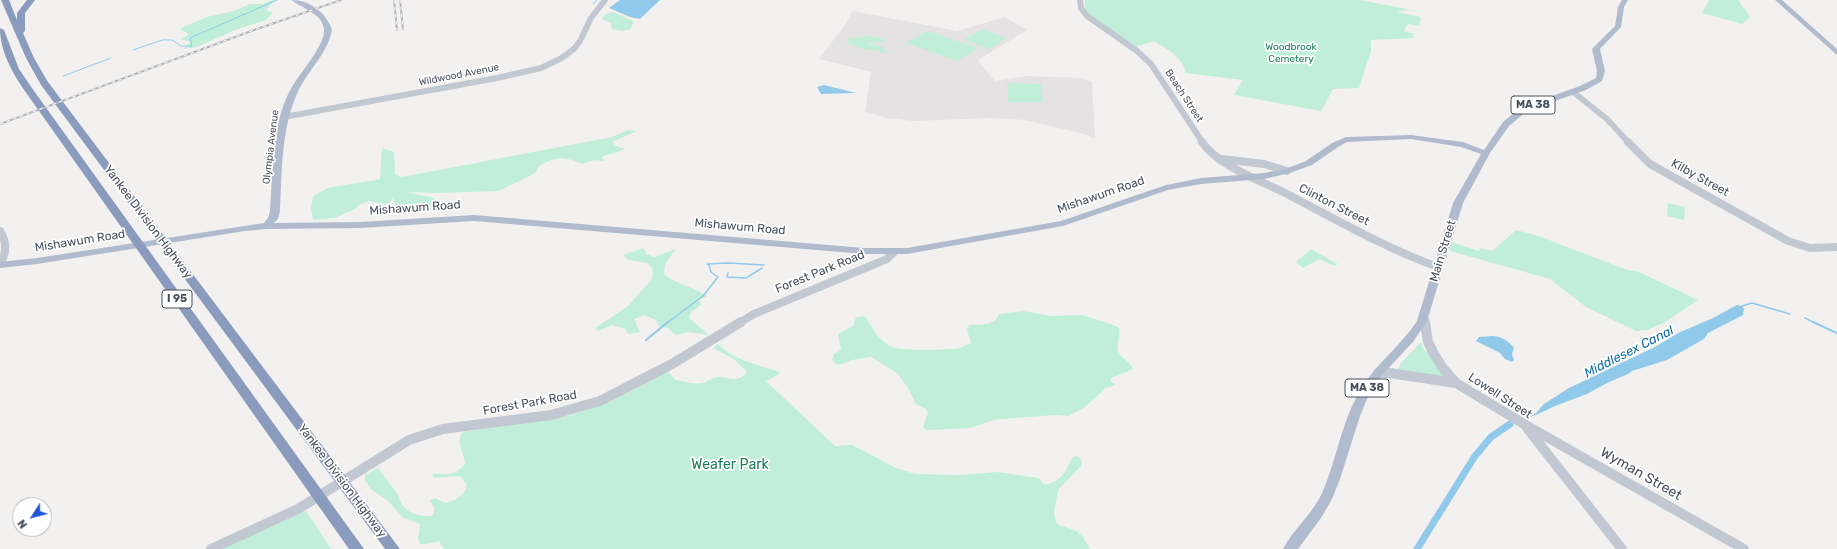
<!DOCTYPE html>
<html>
<head>
<meta charset="utf-8">
<style>
	body { margin:0 }
	#map { position:relative; width:1837px; height:549px; overflow:hidden; background:#f3f1f0; font-family:Rubik,sans-serif }
	canvas { display:block }
	.north { position:absolute; left:12px; top:497px; width:40px; height:40px; box-sizing:border-box; background:#fff; border:1px solid #b6b9be; border-radius:50%; rotate:234deg; font-size:11px; font-weight:700; line-height:16px; text-align:center; color:#49505d }
	.north::after { content:''; display:block; margin:auto; width:14px; height:18px; background:#2055dd; clip-path:polygon(50% 0,100% 100%,50% 72%,0 100%) }
</style>
</head>
<body>
<div id="map">
<canvas width="1837" height="549"></canvas>
<div class="north">N</div>
</div>
<script>
const c = document.querySelector('canvas').getContext('2d');
c.lineJoin = 'round';
function paint(path, color) { c.fillStyle = color; c.fill(path, 'evenodd'); }
function strokePath(path, color, width, dash) { c.strokeStyle = color; c.lineWidth = width; c.lineCap = dash ? 'butt' : 'round'; c.setLineDash(dash || []); c.stroke(path); }
function drawText(font, color, halo, rows, align = 'center') {
  c.font = font + ' Rubik,sans-serif'; c.lineWidth = 3.5; c.setLineDash([]); c.textBaseline = 'middle'; c.strokeStyle = halo; c.fillStyle = color; for (const [text, x, y, turn = 0] of rows) {
    c.save(); c.translate(x, y); c.rotate((+turn || 0) * Math.PI / 180); c.textAlign = isNaN(turn) ? turn : align; if (halo) c.strokeText(text, 0, 0); c.fillText(text, 0, 0); c.restore();
  }
}
const education = new Path2D(`
	M853 11 957 31 1005 17 1027 30 978 60 984 68 995 81 1028 76 1082 78 1092 82 1095 138 1084 134 1025 120 991 118 914 121 887 118 865 112 871 72 819 59 845 25Z`);
const green = new Path2D(`
	M273 0H275L266 10 273 13 266 20 235 30 197 47 183 49 191 42 181 39 189 34 181 30V28L207 17 234 11 250 4H262Z
	M1085 0H1360L1422 12 1406 10 1397 12 1421 17 1419 26 1408 24 1404 31 1414 34 1413 38 1371 40V51L1359 88 1333 89 1321 111 1234 95 1243 80 1185 73C1185 58 1165 48 1154 41L1135 47 1090 15 1085 9Z
	M1709 0H1738L1750 17 1742 24 1702 13Z
	M613 12 633 21 631 29 622 31 612 29 611 23 602 19 605 14Z
	M982 29 1006 38 989 49 964 40Z
	M927 31 978 48 957 61 906 43Z
	M870 36 883 39V42H870L868 44 880 46 888 53 859 48 846 42 851 38Z
	M1007 83 1041 84 1043 102H1008Z
	M628 130 637 131 612 142 616 146 626 149 601 157 605 161 593 160 582 164C563 156 556 156 538 167L536 172 528 177 498 191 440 193 405 192 435 198C434 205 428 212 421 212L414 207 395 205 393 198 388 205 369 201 359 205 355 209 335 218 313 220 311 208 313 196 328 188 380 179 382 148 394 152 395 174 402 177 612 137Z
	M1668 203 1685 207 1684 220 1667 216Z
	M1516 230 1539 236 1624 269 1639 272 1698 300 1665 322 1648 330 1636 331 1586 307 1550 279 1450 251 1449 241 1479 251 1480 248 1492 251Z
	M644 248 646 254 654 257 676 249 665 264 664 274C679 286 692 286 707 296L699 300 701 305 691 312 689 318 709 335 690 332 675 335 668 328 659 326 656 320 644 315 634 319 640 332 628 334 625 329 612 325 598 331 595 328 628 306 652 279 653 269 648 263 628 260 623 255Z
	M1311 249 1338 264 1334 266 1319 259 1303 268 1296 262Z
	M1023 311 1052 316 1082 315 1116 326 1119 328C1121 336 1116 343 1118 351 1121 359 1130 361 1133 369L1111 378V381L1116 385 1106 388 1085 407 1068 416 1055 415 1002 419 993 420 971 428 931 430H926L923 427 928 413 926 409 916 404 908 388 897 373 871 357 852 360 839 365 836 364 832 360 834 354 841 350 838 334 853 326 856 317 865 316C872 327 877 338 888 345 899 352 946 350 960 348 963 347 967 344 971 343L967 330 969 325 987 324 996 320 999 314Z
	M1421 342 1424 350 1432 354 1446 378 1398 370 1401 363Z
	M718 344C735 361 758 364 779 372L780 374 766 381 835 446 852 445 896 468 915 474 959 475 997 472 1039 478 1043 484C1047 485 1049 484 1053 482 1066 477 1066 467 1073 457L1078 456 1082 461 1081 466 1058 490 1054 513 1056 522 1059 525 1076 531 1082 536 1090 549H444L439 541 426 544H420L418 539 420 524 402 517 388 501 372 490 365 481V475L378 468 399 496C401 512 418 517 432 516L435 510 430 500 435 498 446 503C455 500 466 495 467 485L460 476 434 478 432 475C436 473 440 474 445 474 452 475 461 469 465 464 465 453 454 441 463 432L572 415 609 402 668 371 675 380C685 381 693 385 703 383 708 381 713 377 718 377 731 377 737 384 747 372L734 359 713 348Z
	M306 511 331 549H220Z`);
const water = new Path2D(`
	M620 0H660L640 19 630 17 609 8Z
	M824 85 856 93 821 94 817 87Z
	M1737 305 1742 306 1744 309 1743 315 1708 333 1704 339 1667 360 1632 371 1628 374 1607 383 1587 394 1555 406 1536 415 1526 418 1536 413 1544 404 1569 388 1655 347 1678 333 1713 318Z
	M1492 336C1501 336 1509 341 1514 348L1512 354 1514 360 1512 362 1505 359 1500 353 1476 341 1479 337Z`);
const streamFar2 = new Path2D(`
	M593 4 597 0
	M133 50 162 40H172L181 46H192L190 38 277 0
	M63 76 111 58`);
const streamFar1 = new Path2D(`
	M728 273 727 277 746 278 762 268
	M1742 306 1752 303 1790 314
	M1805 318 1815 323
	M667 323 703 296 718 277 711 272 709 265 707 264 728 263 764 265`);
const stream = new Path2D(`
	M1813 322 1837 333
	M646 340 668 322`);
const canal = new Path2D(`
	M1417 549 1475 456 1491 437 1510 424`);
const minorFar2 = new Path2D(`
	M1080 0 1081 8 1087 16 1137 51 1151 64 1203 143
	M1573 92 1607 119 1629 143
	M284 117 497 78 541 68 560 59 574 49 580 41 591 18 605 0`);
const minorFar1 = new Path2D(`
	M1202 142C1218 166 1262 181 1287 194 1337 220 1385 248 1438 267
	M1628 142 1650 164 1788 241 1810 248 1837 247
	M1222 159 1264 164 1287 171
	M0 231C7 242 7 253 0 264
	M1424 316 1425 323
	M739 323 754 314 887 259 894 252`);
const minor = new Path2D(`
	M1425 322 1428 342 1433 352 1442 367 1456 383 1524 424 1744 549
	M1378 373H1389L1456 383
	M1527 428 1622 549
	M211 549 298 509 409 440 443 429 551 415 600 401 672 364 741 322`);
const major = new Path2D(`
	M292 0C309 0 327 13 332 30 328 54 306 72 297 94 281 130 282 172 280 211L278 219 274 223 360 222 474 215 864 248H907L1061 221 1166 185 1201 178 1264 173 1285 169 1306 161 1332 143 1346 137 1411 135 1463 142 1484 150 1503 122 1521 107 1580 86 1596 78 1597 71 1592 49 1615 26 1618 7 1622 0H1628L1624 7 1621 27 1600 49 1605 71 1602 81 1586 90 1527 111 1509 126 1490 153 1463 203 1427 321 1413 342 1382 375 1370 392 1360 416 1340 479 1332 499 1321 518 1298 549H1283C1293 529 1313 514 1323 491 1337 458 1342 420 1361 389 1376 363 1401 346 1417 321L1453 203 1481 154 1461 147 1411 139 1347 142 1338 147 1312 165 1290 173 1264 179 1201 184 1168 190 1063 226 907 254H864L474 221 360 228 267 229 245 231 37 264 0 268V262L37 258 264 223 268 218 270 211C273 170 271 122 293 85 301 72 325 45 324 30 323 13 302 9 292 0Z
	M1775 0H1782L1837 49V55Z`);
const highway = new Path2D(`
	M1 0H9L17 20V13L27 0H35L25 13V31L23 33 34 58 48 82 400 549H385L41 85 26 58Z
	M0 28 4 30 19 69 34 91 364 549H349L27 94C13 74 0 52 0 28Z`);
const rail = new Path2D(`
	M394 0 397 30
	M400 0 403 29
	M0 124 254 30 341 0`);
const farParknames = [
	["Woodbrook",1291,47],
	["Cemetery",1291,59]
];
const farStreetnames = [
	["Wildwood Avenue",459,75,-11],
	["Beach Street",1184,96,57],
	["Olympia Avenue",271,147,-83]
];
const shields = [
	[1533,105,44],
	[177,299,30],
	[1367,388,44]
];
const shieldNames = [
	["MA 38",1533,105],
	["I 95",177,299],
	["MA 38",1367,388]
];
const streetNames = [
	["Kilby Street",1700,178,29],
	["Mishawum Road",1101,195,-19],
	["Clinton Street",1334,205,27],
	["Mishawum Road",415,208,-4],
	["Yankee Division Highway",148,222,53],
	["Mishawum Road",740,227,5],
	["Mishawum Road",80,241,-9],
	["Main Street",1443,251,-73],
	["Forest Park Road",820,272,-22],
	["Lowell Street",1500,396,33],
	["Forest Park Road",530,403,-10],
	["Yankee Division Highway",342,481,53]
];
const waterNames = [
	["Middlesex Canal",1629,352,-27]
];
const nearParknames = [
	["Weafer Park",730,465]
];
const nearStreetnames = [
	["Wyman Street",1641,474,30]
];
paint(education, '#e4e2e2');
paint(green, '#c1eed9');
paint(water, '#90c9e9');
strokePath(streamFar2, '#90c9e9', 1);
strokePath(streamFar1, '#90c9e9', 1.5);
strokePath(stream, '#90c9e9', 2);
strokePath(canal, '#90c9e9', 7);
strokePath(minorFar2, '#c2c8d1', 6);
strokePath(minorFar1, '#c2c8d1', 8);
strokePath(minor, '#c2c8d1', 10);
paint(major, '#b1bbce');
paint(highway, '#8a9bbd');
strokePath(rail, '#b3b4ba', 2);
strokePath(rail, '#fff', 1, [3.5]);
drawText('10px', '#1b7d5b', '#fff', farParknames);
drawText('10px', '#49505d', '#fff', farStreetnames);
for (const [x, y, w] of shields) { const box = new Path2D(); box.roundRect(x - w / 2, y - 9, w, 18, 3); c.fillStyle = '#fff'; c.fill(box); strokePath(box, '#49505d', 1); }
drawText('bold 11px', '#49505d', null, shieldNames);
drawText('12px', '#49505d', '#fff', streetNames);
drawText('italic 13px', '#1270a7', '#fff', waterNames);
drawText('14px', '#1b7d5b', '#fff', nearParknames);
drawText('14px', '#49505d', '#fff', nearStreetnames);
</script>
</body>
</html>
